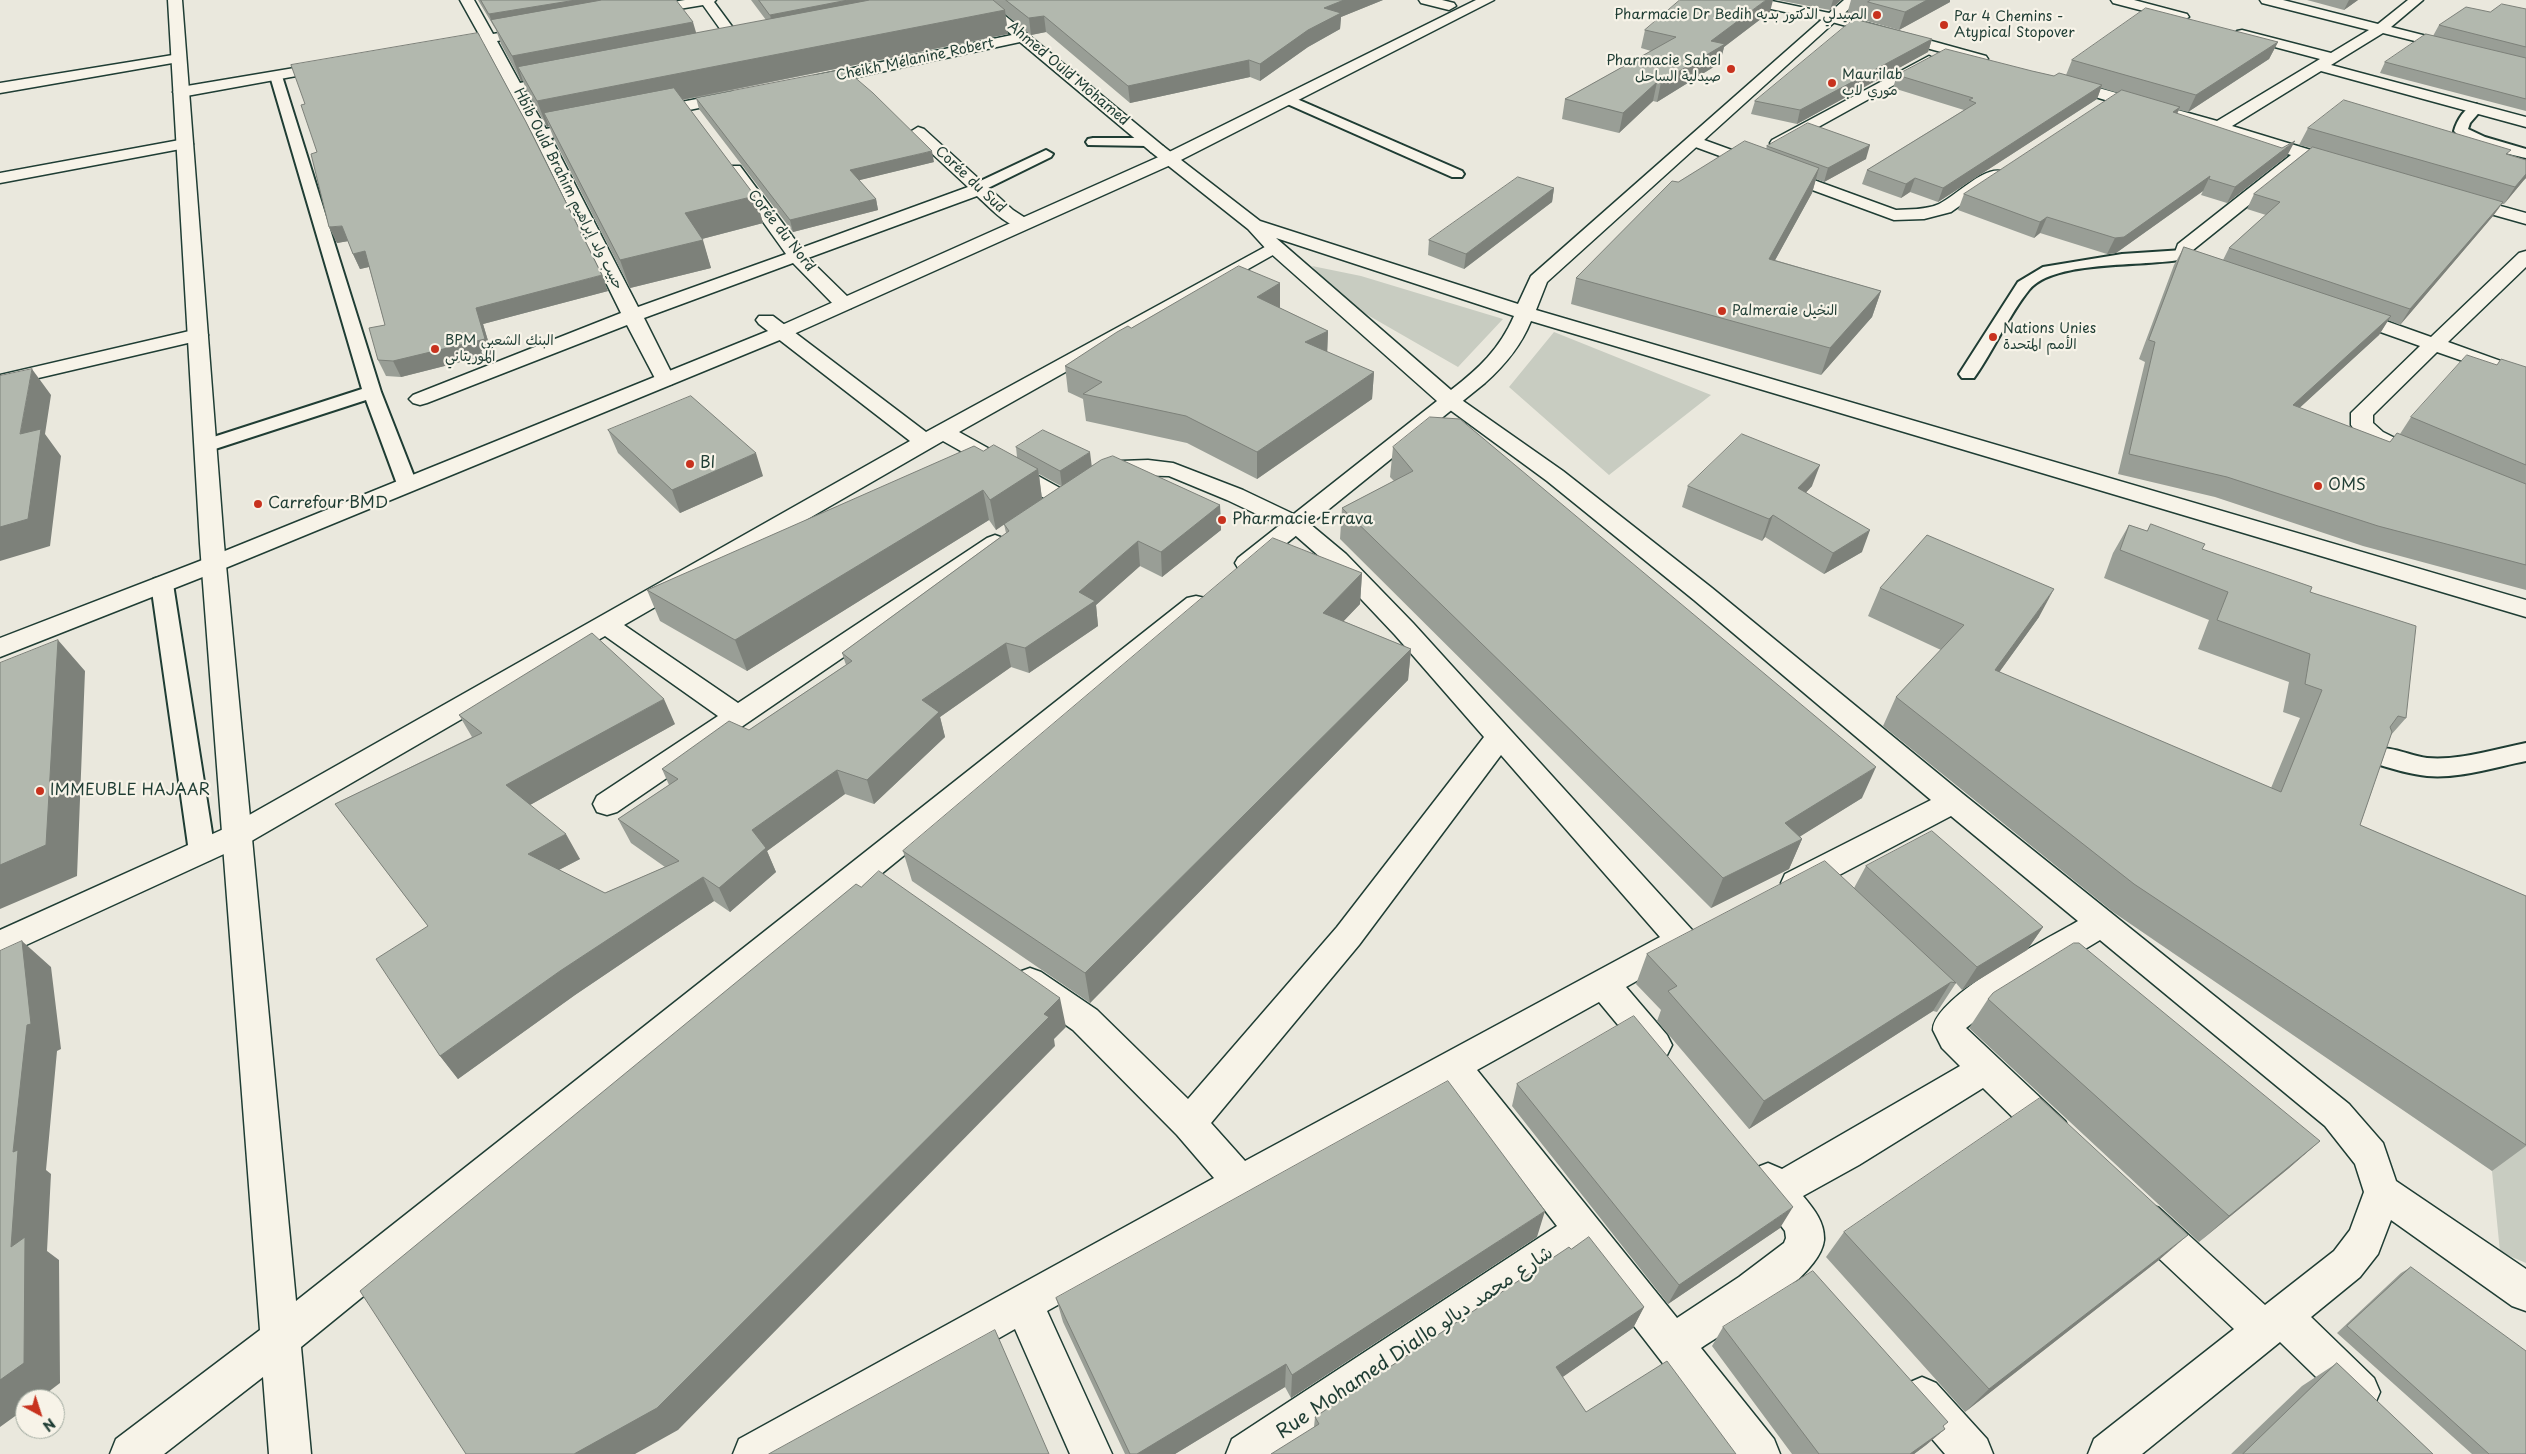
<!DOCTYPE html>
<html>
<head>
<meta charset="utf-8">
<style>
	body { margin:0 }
	#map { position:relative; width:2526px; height:1454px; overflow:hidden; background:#eae8dd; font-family:"Playpen Sans",sans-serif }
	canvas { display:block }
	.north { position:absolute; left:15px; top:1389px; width:50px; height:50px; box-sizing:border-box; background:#f7f3e8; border:1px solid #a1aaa0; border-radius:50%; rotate:140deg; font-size:14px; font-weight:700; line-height:20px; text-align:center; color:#1f3d34 }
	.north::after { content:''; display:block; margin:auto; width:18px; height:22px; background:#c8321e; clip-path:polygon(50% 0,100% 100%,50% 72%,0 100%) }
</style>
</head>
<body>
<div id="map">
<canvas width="2526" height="1454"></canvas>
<div class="north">N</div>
</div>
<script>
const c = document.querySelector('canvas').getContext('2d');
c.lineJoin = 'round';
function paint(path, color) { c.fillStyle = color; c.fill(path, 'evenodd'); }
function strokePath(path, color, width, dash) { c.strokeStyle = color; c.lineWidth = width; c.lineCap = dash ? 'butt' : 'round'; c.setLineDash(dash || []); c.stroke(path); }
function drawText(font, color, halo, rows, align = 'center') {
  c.font = font + ' "Playpen Sans","Playpen Sans Arabic",sans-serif'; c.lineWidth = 4.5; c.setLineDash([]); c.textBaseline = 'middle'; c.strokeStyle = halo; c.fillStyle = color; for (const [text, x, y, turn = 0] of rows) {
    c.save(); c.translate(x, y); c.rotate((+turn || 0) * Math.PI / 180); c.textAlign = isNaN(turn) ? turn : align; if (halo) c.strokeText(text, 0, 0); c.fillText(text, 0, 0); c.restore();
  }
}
const green = new Path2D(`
	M1312 266 1361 276 1503 319 1458 367 1345 302Z
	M1554 332 1711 395 1609 475 1509 387Z
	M2526 994V1263L2500 1252 2492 1171Z`);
const service = new Path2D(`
	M276 72 282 76 381 392 417 484 414 488H400L397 484 366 400 212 450H198L195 446 198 442 362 389 270 76Z
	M1290 96 1462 171 1464 174 1462 177H1452L1285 103 1283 100 1285 97Z
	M2476 104 2483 108 2470 123 2468 129 2485 137 2526 149V158C2509 154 2465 144 2454 131 2457 120 2465 107 2476 104Z
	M1093 138H1148L1155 142 1148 146 1088 145 1086 142 1088 139Z
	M1046 150 1053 154 1051 157 984 190H974L972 187 974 184Z
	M2183 250 2189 252 2191 255 2189 258C2151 268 2055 258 2029 290 2008 316 1994 350 1974 378H1962L1959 374 2018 282 2043 267 2122 254Z
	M162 577 170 579 173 584 215 852 211 859 202 862 193 859 189 852 151 584 154 579Z
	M2526 743V761C2495 767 2459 779 2427 776 2409 774 2389 768 2371 762L2368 756 2371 750C2390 744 2409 756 2427 758 2459 761 2495 749 2526 743Z`);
const minor = new Path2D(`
	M460 0H474L493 34 534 27 541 31 534 35 497 41 520 83 560 74 568 79 565 82 524 91 546 129 589 120 597 125 595 128 551 138 638 307 786 254 726 170 728 166H740L801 248 968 187 912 135 910 132 918 127 924 129 1013 210 1033 223 1030 227C1010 232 991 208 977 196L808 258 851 300 854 304 851 308H837L793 263 644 318 675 380 672 384 665 386 658 384 627 325 427 403 420 405 413 403 409 399 413 395 621 313 533 135 484 44 444 50 437 46 444 42 480 36Z
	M685 0H716L714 2 745 44 743 47H733L703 5 643 15 636 11 643 7Z
	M971 0H986L1163 146 1165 149 1163 152H1151L1020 42 815 86 807 81 815 76 1012 35Z
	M1419 0H1442L1454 3 1456 6 1449 10 1421 3Z
	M1741 0H1767L1834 14 1986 56 1988 59 1981 63 1832 22 1743 3Z
	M2111 0H2134L2187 14 2189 17 2182 21 2113 3Z
	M2260 0H2283L2378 24 2408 0H2423L2391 27 2526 61V69L2383 33 2331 65 2526 117V127L2321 71 2232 126 2347 161 2349 165 2347 169 2341 170 2306 159 2193 250V252L2215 262 2217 266 2215 270C2203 273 2181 265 2174 255L2178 244 2291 155 2058 86 2055 83 2063 78 2217 121 2320 59 2237 37 2235 34 2237 31 2242 30 2331 53 2369 30 2262 3Z
	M179 54 184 55 186 58 184 61 0 93V83Z
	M1929 56 1936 60 1934 63 1784 146H1772L1770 143 1772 140Z
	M330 62 337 66 335 69 181 97 173 92 181 87Z
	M733 92 741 97 738 100 650 118 642 113 650 108Z
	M1696 137 1896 210C1910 209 1926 210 1939 204 1956 196 1983 167 2001 171L2003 175 1951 212 1924 219 1894 220 1690 145 1688 142Z
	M185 139 191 141 193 144 191 147 0 183V173Z
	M2461 195 2526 213V224L2455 204 2452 200 2455 196Z
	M1274 242 1280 243 1283 247 1280 251 959 432 1069 493 1073 498 1069 503 1061 505 1053 503 943 441 624 625 738 703 987 538 995 535 1003 538 1007 543 1003 548 617 812 607 815 597 812 593 804 597 796 718 716 605 636 248 843 0 957V930L228 827 910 441 759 324 756 320 759 316H773L926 432Z
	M2526 251V267L2448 342 2526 370V383L2437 352 2373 415V423L2383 432 2415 448 2418 453 2415 458C2394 463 2363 442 2351 425V413L2420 346 2341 318 2338 314 2341 310H2355L2431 337 2519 253Z
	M198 329 205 331 208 335 205 339 0 387V375Z
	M1449 394 1456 396 1563 471 1712 588 1963 794 2349 1104 2383 1143 2396 1181 2526 1269V1311L2512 1306 2391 1220 2378 1254 2360 1277 2311 1317 2374 1378 2380 1392 2374 1406 2360 1412 2346 1406 2280 1342 2142 1454H2088L2094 1439 2234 1329 2133 1234 2127 1221 2133 1208 2146 1203 2159 1208 2265 1305 2334 1251 2350 1230 2364 1192 2355 1164 2325 1126 2100 940 2006 997 1966 1028 2065 1121 2071 1133 2065 1145 2053 1149 2041 1145 1983 1088 1859 1165 1803 1196C1813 1208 1825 1222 1824 1240 1820 1278 1732 1327 1701 1348L1774 1439 1780 1454H1733L1579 1255 1284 1454H1226L1232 1439 1557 1226 1449 1086 1047 1311 1112 1454H1070L1015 1329 795 1454H733L739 1439 1214 1178 1177 1135 1073 1030 1019 992 1014 982 1019 972 1030 968 1041 972 1097 1010 1188 1099 1337 927 1484 737 1395 635 1328 564 1288 529 1227 500 1169 476 1124 475 1103 482 1095 480 1092 475 1095 470 1121 461 1148 460 1173 463 1243 490 1304 519 1346 554 1413 623 1693 931 1698 940 1693 949 1626 987 1667 1035 1672 1045 1667 1055 1655 1060 1643 1055 1599 1002 1477 1070 1677 1318 1739 1277 1784 1243 1786 1238 1785 1231 1755 1192 1750 1180 1755 1168 1768 1163 1782 1169 1960 1066 1942 1048 1933 1030C1933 996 2049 938 2078 921L1951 816 1807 892 1796 895 1785 892 1781 883 1785 874 1931 800 1694 600 1547 481 1442 404 1438 400 1442 396ZM1501 755 1660 937 1245 1161 1211 1123 1359 945Z
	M1922 1377 1936 1383 1987 1439 1993 1454H1945L1908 1411 1902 1397 1908 1383Z`);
const tertiary = new Path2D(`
	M168 0H182L224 544 296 1301 1187 598 1196 596 1205 598 1209 604 1205 610 301 1347 311 1454H269L263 1377 164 1454H110L116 1439 260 1330 200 544Z
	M1844 0H1859L1547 282 1536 310 2526 600V617L1531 321C1521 346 1505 365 1485 383L1256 568 1247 571 1238 568 1235 563 1238 558 1437 401 1268 251 1248 229 1151 152 1149 149 1151 146H1163L1260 221 1518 304 1531 276ZM1276 238 1514 316C1499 350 1479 368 1451 390Z`);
const trunk = new Path2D(`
	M1476 0H1494L1175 163 787 337 223 569 0 657V638L205 559 773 329 1163 155Z`);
const wall = new Path2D(`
	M478 0H676L696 33 766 20 751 0H1383L1341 17 1340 29 1308 47 1260 81 1250 77 1130 103 1046 32 1031 35 1005 14 1008 34 683 100 755 196 763 223 702 239 711 268 630 288 554 139 549 126 547 127 527 92 523 81H521L501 44 496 30Z
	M1777 0H1841L1830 10Z
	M1851 0H1950V2L1899 30 1863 20 1864 17 1847 14Z
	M2307 0H2358L2344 10Z
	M2526 9V111L2380 73 2385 62 2433 36 2439 25 2490 12Z
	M1770 12 1724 47 1720 63 1657 102 1653 101 1619 133 1562 119 1565 99 1651 51 1641 48 1645 30Z
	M1932 39 1928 52 1797 124 1751 114 1755 101Z
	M2278 42 2269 59 2188 112 2179 110 2177 114 2287 156 2227 203 2201 195 2203 191 2116 253 2107 254 2040 233 2034 238 1958 210 1964 194 2118 93 2101 88 2097 99 1938 202 1910 192 1901 198 1862 184 1867 170 1964 110 1893 88 1897 75 2032 71 2054 76 2066 75 2072 60Z
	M696 98 934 162 859 180 876 199 878 210 793 232 699 109Z
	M2308 128 2508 154 2526 160V178L2524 180 2504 204H2502L2493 216 2400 325 2388 320 2379 335 2299 408 2390 442 2400 434 2411 417 2497 365 2526 367V590L2363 546 2215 497 2118 474 2145 362 2139 359 2174 265 2184 247 2223 260 2229 248 2266 215 2247 209 2254 194 2311 148 2299 145Z
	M1767 146 1866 159 1824 182 1816 179 1812 193 1775 260 1881 291 1872 317 1821 375 1571 304 1576 278 1678 182 1766 149Z
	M1554 188 1552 202 1464 269 1428 255 1429 240Z
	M329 227 608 291 483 324 492 354 401 377 386 376 378 360 385 325 369 267 360 269 353 254 348 241 337 243Z
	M1280 283V308L1328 331 1327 352 1374 372 1372 399 1257 479 1187 443 1086 421 1083 399 1068 392 1065 366 1131 328Z
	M608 430 763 476 680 513 618 453Z
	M1016 447 1092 466 1220 505 1221 530 1162 577 1140 566 1096 605 1098 626 1029 673 1011 667 940 717 945 737 874 804 845 794 767 851 776 872 730 912 714 901 575 995 458 1079 440 1056 428 926 335 804 472 737 459 715 675 724 530 805 580 859 559 870 605 893 665 867 631 843 618 819 669 785 662 769 749 730 846 665 842 653 1006 533 1004 524 996 530 989 520 747 671 660 621 647 590 983 451 1017 457ZM1039 474 1061 486 1042 499Z
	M1393 447 1862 798 1800 836 1802 839 1789 869 1711 908 1340 539 1342 508 1394 481 1390 477Z
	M1688 486H1812L1806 492 1862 552 1824 574 1765 537 1762 541 1682 507Z
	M2129 525 2202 549 2310 592 2406 718 2391 735 2360 825 2526 896V1146L2492 1171 2113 912 1883 726 1896 697 1941 650 1868 616 1880 588 2039 617 1999 672 2271 788 2300 718 2283 712 2289 682 2198 649 2209 620 2104 578 2113 553Z
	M1362 573 1360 604 1343 621 1411 649 1408 680 1090 1003 912 881 903 851Z
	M1866 866 2043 927 2027 950 1962 990 1956 983 1937 1012 1933 1011 1749 1129 1657 1021 1661 1010 1636 984 1647 954 1854 888Z
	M1988 999 2320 1141 2289 1168 2199 1242 1969 1028Z
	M1517 1084 1780 1228 1668 1304 1512 1106Z
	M1844 1232 2159 1260 1965 1412 1826 1257Z
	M1537 1237 1291 1398 1285 1387 1175 1454H1125L1063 1322 1056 1298Z
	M1571 1249 1644 1307 1633 1328 1562 1377 1586 1412 1736 1454 1314 1427 1315 1417Z
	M2411 1267 2526 1454H2472L2337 1333 2401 1273Z
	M1723 1327 1943 1427 1945 1429 1926 1445 1914 1454H1792L1712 1346Z
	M2337 1363 2433 1454H2231L2302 1386Z`);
const shadedWall = new Path2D(`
	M576 0H666L491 20 495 31 489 14Z
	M848 0H933L774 31 770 15Z
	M1344 0H1383L1341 17 1340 29 1308 47 1260 81V64L1324 8Z
	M1766 0H1773L1770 12 1724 47 1720 63 1657 102 1661 82 1711 41Z
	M1833 0H1841L1830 10Z
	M1927 0H1950V2L1899 30 1905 12Z
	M2349 0H2358L2344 10Z
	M1005 10 1008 34 551 126 544 113 549 126 547 127 537 101Z
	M1044 16 1046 32 1031 35 1029 18Z
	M693 22 700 46 518 67 523 81H521L512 56Z
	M1932 39 1928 52 1797 124 1800 110Z
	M2278 42 2269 59 2188 112 2196 95Z
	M1249 60 1250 77 1130 103 1128 86Z
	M1657 82 1653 101 1619 133 1623 113Z
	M2102 85 2097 99 1938 202 1943 188Z
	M2180 107 2173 122V112Z
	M2295 141 2287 156 2227 203 2235 187Z
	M1870 145 1866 159 1824 182 1828 168Z
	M932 151 934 162 852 182 850 170Z
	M1819 168 1812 193 1762 284 1769 259Z
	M2526 174V178L2524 180 2504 204 2515 187Z
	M2210 176 2203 191 2116 253 2107 254 2115 238Z
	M1915 178 1910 192 1901 198 1906 184Z
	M1554 188 1552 202 1464 269 1466 254Z
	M755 196 763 223 694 241 685 213Z
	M876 199 878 210 793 232 790 220Z
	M2503 202 2493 216 2400 325 2410 309Z
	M2047 217 2040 233 2034 238 2040 222Z
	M342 226 349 241 337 243 329 227Z
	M703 240 711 268 630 288 620 260Z
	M365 251 373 266 360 269 353 254Z
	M602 275 608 291 483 324 492 354 401 377 393 361 476 308Z
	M1280 283V309L1257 297Z
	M1881 291 1872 317 1821 375 1830 348Z
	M2391 316 2379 335 2281 425 2293 405Z
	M1328 331 1327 358 1305 342Z
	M32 369 51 395 45 434 61 456 50 546 0 561V527L20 434Z
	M1374 372 1372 399 1257 479V452Z
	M1090 452 1092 468 1062 487 1060 471Z
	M756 453 763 476 680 513 672 490Z
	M1820 465 1812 486 1791 509 1798 488Z
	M1038 469 1042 499 996 530 990 500Z
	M983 490 989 520 747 671 735 640Z
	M1220 505 1221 530 1162 577 1161 552Z
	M1773 515 1765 537 1762 541 1769 519Z
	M1870 530 1862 552 1824 574 1833 553Z
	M1138 541 1140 566 1096 605 1098 626 1029 673 1025 648 1079 592Z
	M1362 573 1360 604 1322 644 1323 613Z
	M2054 589 2039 617 1980 699 1995 670Z
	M58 640 85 671 77 876 0 909V865Z
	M1006 643 1011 667 940 717 945 737 874 804 867 780 922 700Z
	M1411 649 1408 680 1090 1003 1085 973Z
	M664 699 675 724 521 810 506 785Z
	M1876 767 1862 798 1772 854 1785 823Z
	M837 770 845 794 767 851 776 872 730 912 719 888 752 830Z
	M566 834 580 859 543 878 528 854Z
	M1802 839 1789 869 1711 908 1723 878Z
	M703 877 714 901 575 995 458 1079 440 1056 560 971Z
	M2043 927 2027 950 1962 990 1977 967Z
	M22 941 51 967 61 1049 57 1051 46 1170 51 1174 47 1251 59 1260 60 1383 39 1399H25V1409L0 1427V1380L11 1247 13 1152Z
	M1951 982 1933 1011 1749 1129 1764 1101Z
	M1060 998 1066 1027 1054 1039 1055 1046 678 1430 635 1454H574L1044 1014Z
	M2320 1141 2289 1168 2199 1242 2229 1216Z
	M1793 1207 1780 1228 1668 1304 1679 1285Z
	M1545 1211 1537 1237 1291 1398 1292 1375Z
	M2188 1235 2159 1260 1965 1412 1989 1389Z
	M1644 1307 1633 1328 1547 1388 1556 1367Z
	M1286 1364 1285 1387 1175 1454H1137Z
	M1945 1429 1926 1445 1914 1454H1910Z`);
const building = new Path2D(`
	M481 0H576L489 14Z
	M602 0H676L693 22 512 56 491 20Z
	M759 0H848L770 15Z
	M870 0H993L1005 10 537 101 518 67Z
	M1006 0H1344L1324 8 1341 13 1308 30 1260 64 1249 60 1128 86 1044 16 1029 18Z
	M1680 0H1766L1711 41 1725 44 1661 82H1657L1623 113 1565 99 1676 37 1645 30Z
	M1871 0H1927L1905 12 1868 2Z
	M2502 4 2526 9V47L2439 25 2466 7 2490 12Z
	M2146 8 2278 42 2196 95 2072 60Z
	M1854 19 1932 39 1800 110 1755 101Z
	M478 33 526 122 602 275 476 308 485 339 393 361 378 360 369 328 385 325 365 251 353 254 342 226 329 227 311 154 317 152 301 105 305 104 291 65Z
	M2426 34 2526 58V99L2385 62Z
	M1946 49 2032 71 2054 76 2059 73 2102 85 1943 188 1915 178 1906 184 1867 170 1976 103 1969 100 1973 98 1897 75Z
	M845 69 873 93 932 151 850 170 876 199 790 220 696 98Z
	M674 88 755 196 685 213 703 240 620 260 544 113Z
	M2122 90 2180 107 2173 112 2282 148 2295 141 2235 187 2209 179 2210 176 2124 237 2115 238 2047 217 2040 222 1964 194Z
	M2344 100 2511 150 2506 154 2526 160V174L2515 187 2308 128Z
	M1808 123 1870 145 1828 168 1767 146Z
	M1745 141 1819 168 1769 259 1881 291 1830 348 1576 278 1672 181 1678 182Z
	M2313 147 2503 202 2410 309 2229 248 2280 202 2254 194Z
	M1518 177 1554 188 1466 254 1429 240Z
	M2184 247 2391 316 2293 405 2390 442 2397 433 2526 484V565L2378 526 2227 477 2129 454 2155 342 2149 340Z
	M1239 266 1280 283 1257 297 1328 331 1305 342 1374 372 1257 452 1186 416 1083 394 1102 382 1065 366 1117 332 1128 326 1131 328Z
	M2467 355 2497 365 2501 359 2526 367V465L2411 417Z
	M32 369 20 434 41 429 28 519 0 527V376Z
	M691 396 756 453 672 490 608 430Z
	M1430 417 1460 419 1876 767 1785 823 1802 839 1723 878 1342 508 1413 471 1393 447Z
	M1043 430 1090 452 1060 471 1016 447Z
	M1742 434 1820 465 1798 488 1870 530 1833 553 1773 515 1769 519 1688 486Z
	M994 445 1038 469 990 500 983 490 735 640 647 590 974 446 983 451Z
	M1113 456 1220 505 1161 552 1138 541 1079 592 1095 601 1025 648 1006 643 922 700 939 712 867 780 837 770 752 830 766 848 719 888 703 877 560 971 440 1056 376 959 428 926 335 804 482 733 459 715 592 633 664 699 506 785 566 834 528 854 605 893 679 861 618 819 678 779 662 769 729 721 749 730 852 661 842 653 1009 531 1004 524 1101 460Z
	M2151 524 2205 544 2202 549 2312 587 2310 592 2416 626 2406 718 2398 716 2390 727 2392 732 2360 825 2526 896V1145L2134 884 1896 697 1964 625 1880 588 1927 535 2054 589 1995 670 2281 792 2322 690 2305 684 2310 654 2217 620 2228 592 2120 550 2129 525 2147 531Z
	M1273 538 1362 573 1323 613 1411 649 1085 973 903 851Z
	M58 640 46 845 0 865V663Z
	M1932 831 2043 927 1977 967 1866 866Z
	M1825 861 1956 983 1951 982 1764 1101 1668 991 1677 986 1647 954Z
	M879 871 1060 998 1044 1014 1049 1017 657 1408 574 1454H466L360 1291 856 884 861 887Z
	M22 941 31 1024 27 1025 13 1152 18 1150 11 1247 25 1237 24 1363 0 1380V951Z
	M2074 943H2079L2320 1141 2229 1216 1988 999 1993 993Z
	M1634 1016 1793 1207 1679 1285 1517 1084Z
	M1448 1081 1545 1211 1292 1375 1286 1364 1137 1454H1130L1056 1298Z
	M2040 1098 2188 1235 1989 1389 1844 1232Z
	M1589 1237 1644 1307 1556 1367 1586 1412 1667 1361 1736 1454H1271L1319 1424 1315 1417 1569 1247 1571 1249Z
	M2411 1267 2526 1351V1454H2489L2347 1326Z
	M1813 1271 1948 1422 1943 1426 1945 1429 1910 1454H1819L1723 1327Z
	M995 1330 1049 1454H769Z
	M2337 1363 2433 1454H2243Z`);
const markers = [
	[1877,15,5,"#c8321e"],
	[1944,25,5,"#c8321e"],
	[1731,69,5,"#c8321e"],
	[1832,83,5,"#c8321e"],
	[1722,311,5,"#c8321e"],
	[1993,337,5,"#c8321e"],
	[435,349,5,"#c8321e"],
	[690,464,5,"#c8321e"],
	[2318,486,5,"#c8321e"],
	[258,504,5,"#c8321e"],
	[1222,520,5,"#c8321e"],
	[40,791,5,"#c8321e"]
];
const farPoinames = [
	["Pharmacie Dr Bedih الصيدلي الدكتور بديه",1867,15,"right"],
	["Par 4 Chemins -",1954,17],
	["Atypical Stopover",1954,33],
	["Pharmacie Sahel",1721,61,"right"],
	["صيدلية الساحل",1721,77,"right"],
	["Maurilab",1842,75],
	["موري لاب",1842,91],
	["Palmeraie النخيل",1732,311],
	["Nations Unies",2003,329],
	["الأمم المتحدة",2003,345],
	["BPM البنك الشعبي",445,341],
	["الموريتاني",445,357]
];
const farStreetnames = [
	["Cheikh Mélanine Robert",915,60,-12],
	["Ahmed Ould Mohamed",1068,74,40],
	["Corée du Sud",970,180,43],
	["Hbib Ould Brahim حبيب ولد إبراهيم",568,189,63],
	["Corée du Nord",781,231,52]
];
const poiNames = [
	["BI",700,464],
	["OMS",2328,486],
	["Carrefour BMD",268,504],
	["Pharmacie Errava",1232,520],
	["IMMEUBLE HAJAAR",50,791]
];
const nearStreetnames = [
	["Rue Mohamed Diallo شارع محمد ديالو",1415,1343,-34]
];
paint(green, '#c8ccc1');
strokePath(service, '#1f3d34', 4);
strokePath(minor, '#1f3d34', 3);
strokePath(tertiary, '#1f3d34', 3);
strokePath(trunk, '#1f3d34', 3);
paint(service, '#f7f3e8');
paint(minor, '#f7f3e8');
paint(tertiary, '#f7f3e8');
paint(trunk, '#f7f3e8');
paint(wall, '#999e96');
paint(shadedWall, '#7d817a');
paint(building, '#b2b8ae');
strokePath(building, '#7d817a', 1);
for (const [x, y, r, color] of markers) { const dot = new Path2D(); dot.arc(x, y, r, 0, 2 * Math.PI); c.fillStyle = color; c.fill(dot); strokePath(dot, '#f7f3e8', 2); }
drawText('14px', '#1f3d34', '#f7f3e8', farPoinames, 'left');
drawText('14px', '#1f3d34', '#f7f3e8', farStreetnames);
drawText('16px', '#1f3d34', '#f7f3e8', poiNames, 'left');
drawText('19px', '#1f3d34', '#f7f3e8', nearStreetnames);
</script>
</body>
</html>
